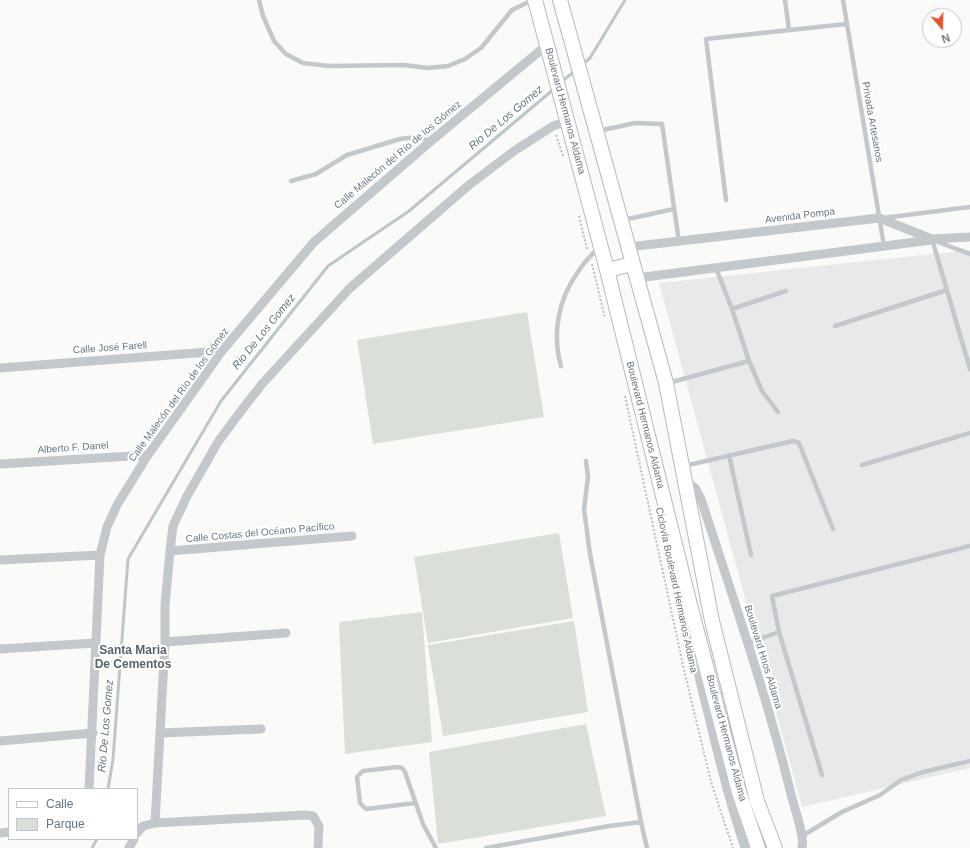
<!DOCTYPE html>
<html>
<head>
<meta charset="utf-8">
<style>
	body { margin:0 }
	#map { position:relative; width:970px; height:848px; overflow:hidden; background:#fafaf8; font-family:Arial,sans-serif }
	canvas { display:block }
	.legend { position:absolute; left:8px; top:788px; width:130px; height:52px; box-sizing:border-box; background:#fff; border:1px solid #c1c8cd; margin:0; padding:5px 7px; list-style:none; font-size:12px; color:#657683 }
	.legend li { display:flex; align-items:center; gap:8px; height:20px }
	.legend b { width:20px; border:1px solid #c1c8cd }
	.north { position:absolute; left:922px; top:8px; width:40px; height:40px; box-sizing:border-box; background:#fff; border:1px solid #c1c8cd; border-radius:50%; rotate:160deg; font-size:11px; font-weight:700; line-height:16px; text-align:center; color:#657683 }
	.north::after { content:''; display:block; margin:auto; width:14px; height:18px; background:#e4572e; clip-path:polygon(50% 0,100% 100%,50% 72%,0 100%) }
</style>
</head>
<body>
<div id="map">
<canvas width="970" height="848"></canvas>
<ul class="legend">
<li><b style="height:5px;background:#fff"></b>Calle</li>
<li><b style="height:11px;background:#dadfd7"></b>Parque</li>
</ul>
<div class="north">N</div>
</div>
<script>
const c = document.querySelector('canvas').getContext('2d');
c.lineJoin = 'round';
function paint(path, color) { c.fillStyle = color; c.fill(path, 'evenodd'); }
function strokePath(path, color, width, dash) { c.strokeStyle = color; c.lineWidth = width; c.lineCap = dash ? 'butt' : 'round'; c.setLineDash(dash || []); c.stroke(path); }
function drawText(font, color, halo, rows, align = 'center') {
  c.font = font + ' Arial,sans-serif'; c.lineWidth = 4; c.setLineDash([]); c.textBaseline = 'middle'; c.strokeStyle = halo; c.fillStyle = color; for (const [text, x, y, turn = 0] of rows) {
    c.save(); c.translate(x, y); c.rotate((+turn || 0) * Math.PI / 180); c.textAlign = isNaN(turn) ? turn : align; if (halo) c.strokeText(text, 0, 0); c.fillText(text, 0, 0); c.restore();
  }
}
const built = new Path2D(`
	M970 250V768L802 807 659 283Z`);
const green = new Path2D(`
	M527 312 544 417 373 444 357 340Z
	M559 533 573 618 428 643 414 557Z
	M422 612 432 742 345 754 339 622Z
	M574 621 588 712 443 736 428 645Z
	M586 724 606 816 438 844 429 752Z`);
const stream = new Path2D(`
	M583 64 590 58 625 0
	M561 82 575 71
	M108 789 113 759 128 559 221 401 328 266 409 211 554 89
	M92 848 97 839`);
const path = new Path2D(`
	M556 135 563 156
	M579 216 587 249
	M592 264 605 318
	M625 396 684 670 711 782 733 848`);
const service = new Path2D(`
	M259 0 263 16 274 41 286 54 303 63 329 66 404 65 428 68 448 66 465 59 481 48 512 10 533 0
	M785 0 789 30
	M843 0 884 246
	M598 131 635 123 662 124 679 242
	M291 181 316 174 347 155 400 139 416 137 431 141
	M726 200 706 39 846 24
	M883 218 970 207
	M623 220 674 209
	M932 239 970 369
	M935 241 970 254
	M716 268 732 309
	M835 326 947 290
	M561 366C552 335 558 299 578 272 583 263 591 256 598 248
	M668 383 749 361
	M778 412 762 391 749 361 732 309 786 291
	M729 455 751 555
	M586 461 588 477 584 509 590 554 641 822
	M862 465 970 433
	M684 466 793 441 799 443 833 529
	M748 643 779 632
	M822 775 779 632 772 596 970 546
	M415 803 366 809 360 803 357 777 363 771 397 767 402 768 405 772 423 824 436 848
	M802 836 842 812 880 795 901 780 923 772 970 761
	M486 848 609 826 641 822 647 848`);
const minor = new Path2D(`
	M628 247 879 218 932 239 970 237
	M637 278 931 240
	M0 368 222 351
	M0 464 148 455
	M685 481 695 488 701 499C733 598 767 696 792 798 795 810 805 837 802 848
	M170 551 352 536
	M0 560 100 555
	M693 636C695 665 703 693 710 721 720 764 731 806 745 848
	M165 642 286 633
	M0 649 95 643
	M160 733 261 729
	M0 741 93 733
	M89 789 100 555 107 527 117 505 148 455 222 351 314 242 431 141 547 45
	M155 823 305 815 313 816 319 826 318 848
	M0 833 9 832
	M137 833 143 826 155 823 165 642V605L170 551 173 526 187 496 218 442 238 415 262 384 350 288 469 185 514 151 553 126 568 121
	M129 848 134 839`);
const primary = new Path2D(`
	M535 0 607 270 690 605 739 792 758 848
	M560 0 666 383 712 621 757 801 775 848
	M607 270 633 264`);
const streetNames = [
	["Boulevard Hermanos Aldama",565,111,75],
	["Privada Artesanos",872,122,80],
	["Calle Malecón del Río de los Gómez",398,155,-40],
	["Avenida Pompa",800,216,-7],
	["Calle José Farell",110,348,-4],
	["Calle Malecón del Río de los Gómez",179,395,-54],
	["Boulevard Hermanos Aldama",645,425,76],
	["Alberto F. Danel",73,448,-4],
	["Calle Costas del Océano Pacífico",260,533,-5],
	["Ciclovía Boulevard Hermanos Aldama",676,590,78],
	["Boulevard Hnos Aldama",763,657,73],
	["Boulevard Hermanos Aldama",726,738,75]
];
const waterNames = [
	["Rio De Los Gomez",506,118,-40],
	["Rio De Los Gomez",264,332,-51],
	["Rio De Los Gomez",106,726,-85]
];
const quarterNames = [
	["Santa Maria",133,651],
	["De Cementos",133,665]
];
paint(built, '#e8e9e9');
paint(green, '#dadfd7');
strokePath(stream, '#bbc7cb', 3);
strokePath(primary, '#b5babe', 16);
strokePath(path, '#bbbfc2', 2, [2, 2]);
strokePath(service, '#c3c8cc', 4.5);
strokePath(minor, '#c3c8cc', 9);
strokePath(primary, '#fff', 14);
drawText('10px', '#657683', '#fff', streetNames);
drawText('italic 11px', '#60757c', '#fff', waterNames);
drawText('bold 12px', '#57646e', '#fff', quarterNames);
</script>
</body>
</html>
